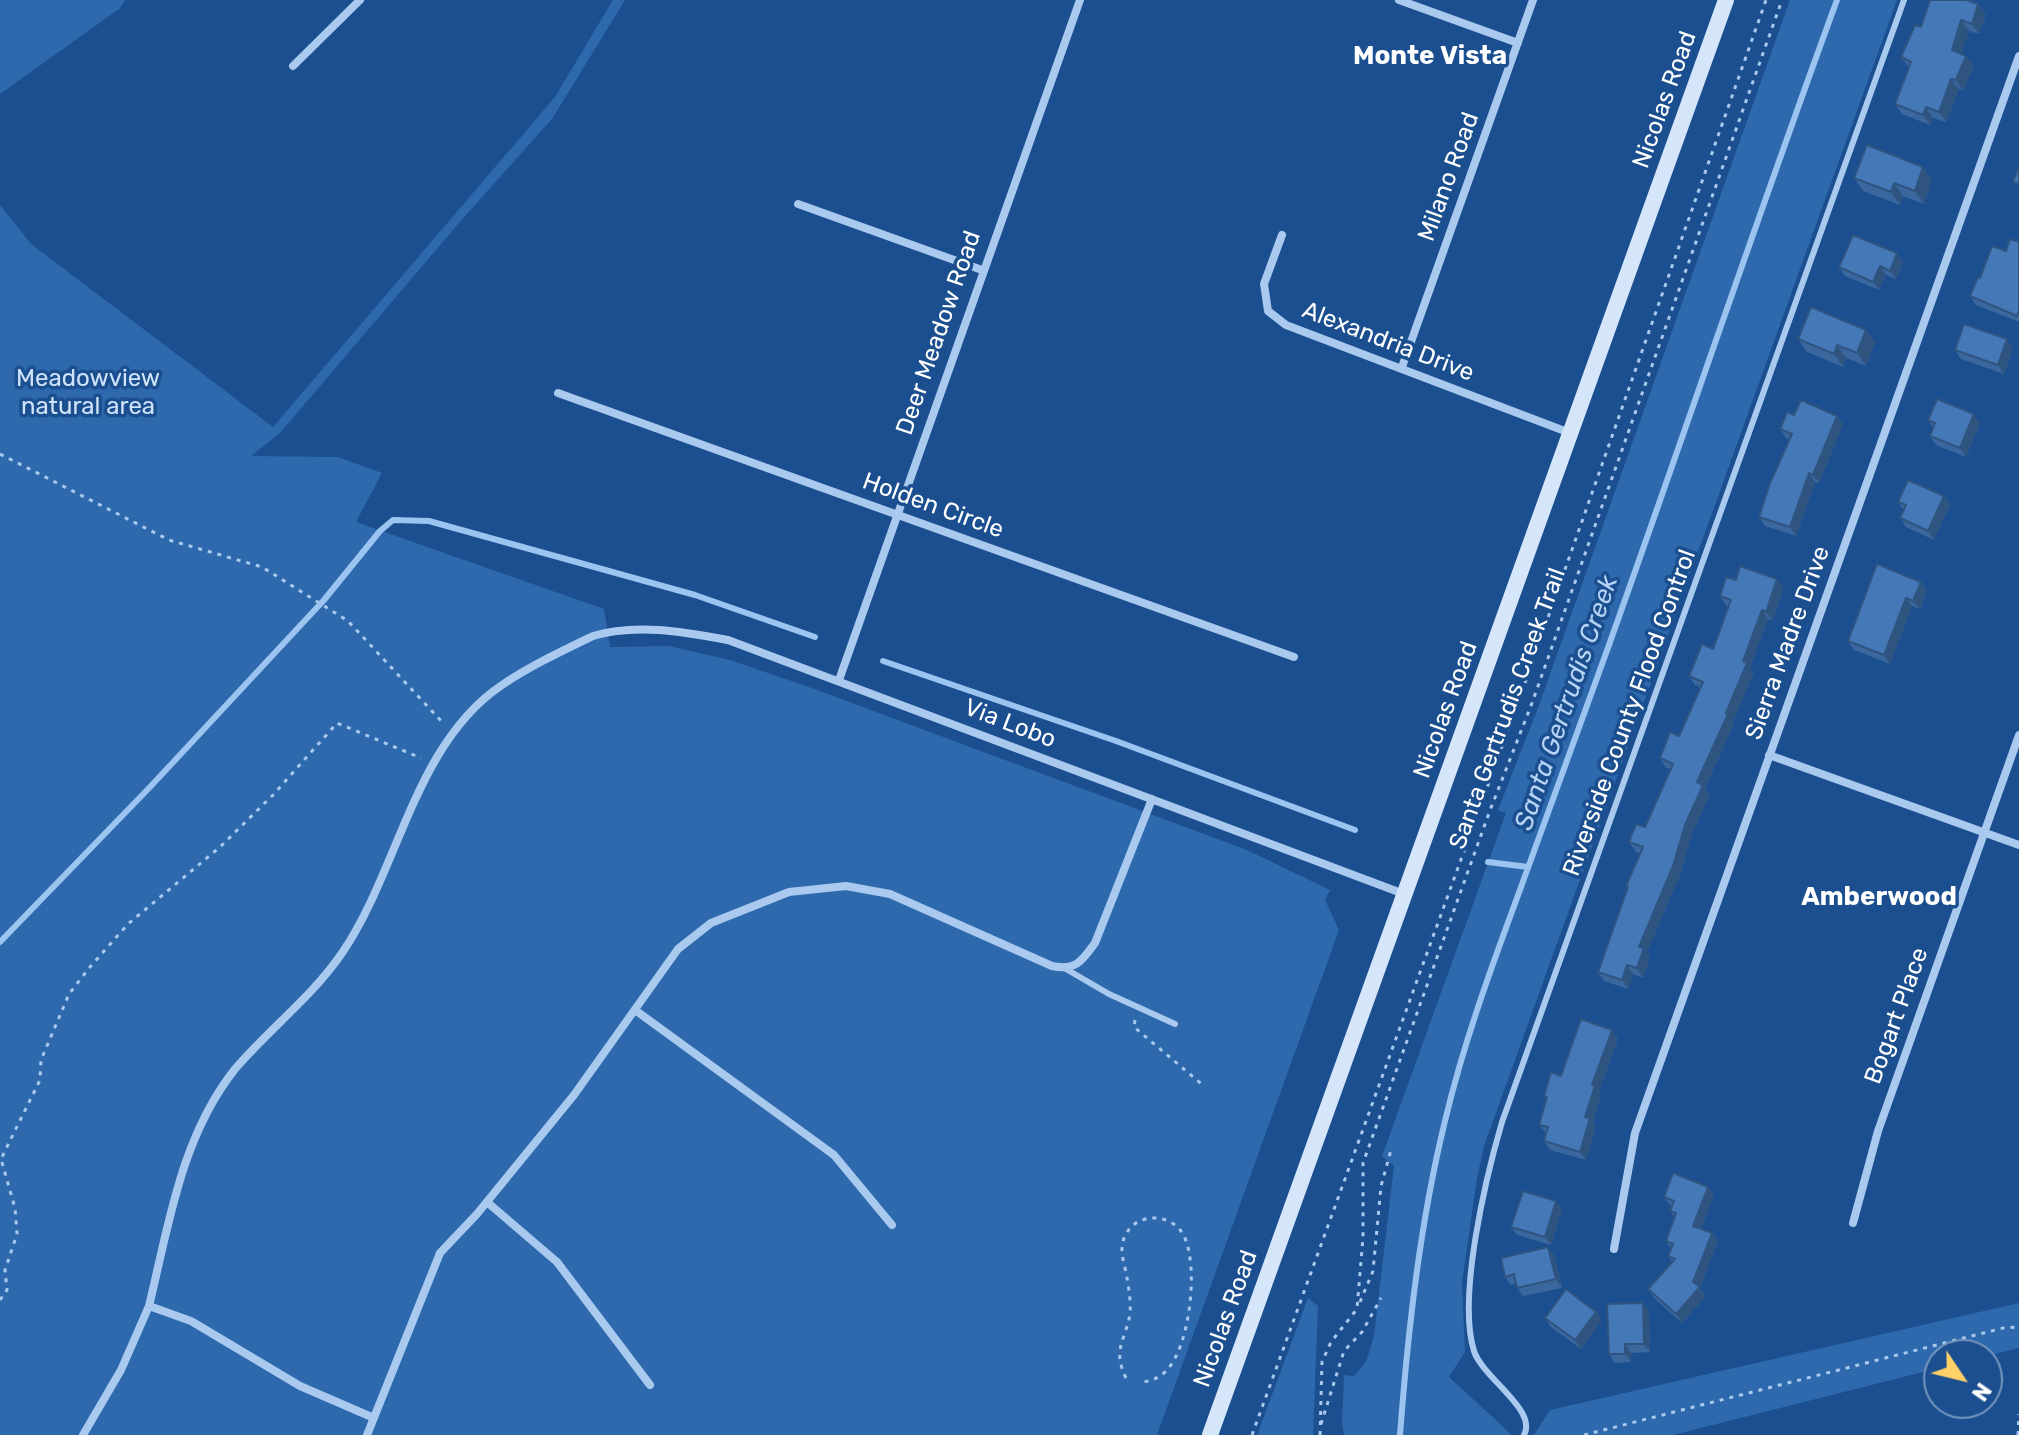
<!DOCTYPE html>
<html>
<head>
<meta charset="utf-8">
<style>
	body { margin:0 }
	#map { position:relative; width:2019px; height:1435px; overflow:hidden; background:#1b4f8f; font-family:Rubik,sans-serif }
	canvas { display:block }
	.north { position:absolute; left:1923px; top:1339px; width:80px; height:80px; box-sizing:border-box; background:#1b4f8f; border:2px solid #7695bc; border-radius:50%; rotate:125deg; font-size:22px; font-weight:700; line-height:32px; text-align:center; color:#fff }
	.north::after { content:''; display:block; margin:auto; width:28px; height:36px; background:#ffd166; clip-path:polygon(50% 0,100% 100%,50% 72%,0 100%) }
</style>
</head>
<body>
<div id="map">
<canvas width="2019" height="1435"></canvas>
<div class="north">N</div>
</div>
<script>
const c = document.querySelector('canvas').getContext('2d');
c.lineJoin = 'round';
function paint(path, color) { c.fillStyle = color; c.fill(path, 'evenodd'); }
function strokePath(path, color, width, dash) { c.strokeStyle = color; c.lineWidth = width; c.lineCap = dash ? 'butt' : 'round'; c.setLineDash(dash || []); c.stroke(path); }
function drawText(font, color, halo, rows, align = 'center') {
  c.font = font + ' Rubik,sans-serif'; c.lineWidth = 7; c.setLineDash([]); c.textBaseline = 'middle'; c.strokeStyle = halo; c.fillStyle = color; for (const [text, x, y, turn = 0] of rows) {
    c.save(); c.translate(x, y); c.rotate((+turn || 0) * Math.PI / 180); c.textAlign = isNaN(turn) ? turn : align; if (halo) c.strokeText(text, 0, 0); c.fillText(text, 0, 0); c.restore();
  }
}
const green = new Path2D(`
	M0 0H125L119 9 0 94Z
	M613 0H625L552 119 465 216 280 433 251 456 338 457 382 473 356 522 604 609 610 647 669 646 730 660 809 687 1247 850 1330 890 1325 900 1339 930 1157 1435H0V205L31 244 273 427 555 97Z
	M1790 0H1897L1484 1146 1477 1178 1462 1282 1465 1352 1449 1377 1512 1435H1344L1342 1424 1344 1375 1354 1376 1366 1362 1374 1336 1394 1166 1382 1156 1506 813 1498 810 1539 705Z
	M1308 1298 1318 1306 1313 1435H1257Z
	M2019 1303V1348L1987 1356 1939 1355V1368L1673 1435H1534L1550 1410Z`);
const stream = new Path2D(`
	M883 661 1116 741 1355 830
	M1488 862 1528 867
	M0 942 151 786 324 600 380 531 393 520 429 521 695 595 815 637
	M1400 1435C1408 1330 1420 1223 1445 1121 1463 1045 1490 971 1517 898 1546 817 1576 737 1605 656 1683 438 1757 218 1837 0`);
const path = new Path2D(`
	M0 454 169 540 262 567 348 621 443 723
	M1135 1020 1134 1027 1204 1086
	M0 1300 7 1290 5 1270 17 1234 15 1208 1 1159 40 1080 41 1060 69 994 90 967 128 924 220 847 273 795 337 723 421 758
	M1360 1302 1373 1271 1381 1186 1391 1150
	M1126 1378C1112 1349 1125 1342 1130 1314 1131 1302 1129 1290 1127 1278 1125 1264 1118 1250 1125 1236 1136 1211 1173 1213 1184 1236 1199 1267 1190 1347 1166 1371 1159 1378 1153 1380 1144 1382
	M1321 1424 1344 1351 1362 1332 1381 1298
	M1252 1435 1520 697 1766 0
	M1320 1435 1322 1362 1331 1342 1357 1309 1363 1237V1163L1489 813 1532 703 1782 0
	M1584 1435 2007 1327 2019 1328
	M2018 1435 2019 1414`);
const service = new Path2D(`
	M1066 969 1109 994 1175 1024
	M1524 1435C1538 1410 1482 1377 1474 1351 1457 1297 1486 1177 1502 1122L1904 0`);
const minor = new Path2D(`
	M1399 0 1518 43
	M293 66 360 0
	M798 204 982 270
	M1282 235 1264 284 1268 311 1286 325 1570 433
	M1402 367 1533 0
	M558 393 1294 657
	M839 680 1080 0
	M1769 755 2019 845
	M635 1010 834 1155 892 1225
	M487 1202 557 1262 650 1385
	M1853 1223 1878 1131 2019 735
	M1614 1249 1635 1133 2019 56
	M149 1306C169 1224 181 1137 235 1069 269 1029 312 997 342 953 399 870 414 744 502 685 530 666 562 651 593 636 636 623 684 632 728 640L1404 894
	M83 1435 121 1370 149 1306 191 1321 300 1386 374 1418
	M367 1435 440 1253 477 1214 574 1095 678 949 711 923 789 892 846 886 890 894 1052 966C1076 971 1082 961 1095 943L1152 799`);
const secondary = new Path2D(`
	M1210 1435 1726 0`);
const wall = new Path2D(`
	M1978 4 1986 15 1979 34 1969 31 1961 53 1966 56 1974 66 1963 91 1959 89 1946 122 1933 118 1930 125 1902 114 1895 104 1909 68 1901 57 1921 27Z
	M1854 178 1932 180 1924 204 1903 196 1900 205 1863 191Z
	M2019 242V322L1976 305 1970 296 1980 278 2006 251Z
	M1903 262 1896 279 1886 275 1879 290 1845 276 1839 267Z
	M1866 330 1875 343 1866 366 1846 358 1843 367 1807 352 1798 339Z
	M2013 348 2004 374 1961 359 1955 350Z
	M1794 415 1843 424 1819 483 1815 482 1796 536 1765 526 1759 517 1790 439 1786 438 1780 429Z
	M1928 420 1980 423 1966 457 1936 445 1930 436 1933 428Z
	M1944 496 1950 505 1934 540 1906 527 1900 518 1904 510 1898 502Z
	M1736 580 1784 588 1772 621 1768 619 1750 668 1754 672 1733 721 1734 723 1705 788 1710 794 1692 834 1680 875 1647 952 1650 957 1643 978 1633 974 1628 989 1604 981 1598 972 1627 889 1626 886 1640 853 1636 852 1629 842 1645 827 1671 769 1666 768 1660 758 1679 736 1701 687 1695 685 1689 676 1713 649 1728 606 1726 605 1720 596Z
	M1921 582 1927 591 1920 609 1912 606 1890 664 1854 650 1848 641Z
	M1612 1030 1618 1039 1599 1091 1601 1094 1593 1122 1596 1127 1586 1160 1550 1150 1544 1141 1546 1133 1539 1125 1546 1099 1544 1096 1561 1076Z
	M1708 1187 1714 1195 1701 1229 1712 1233 1718 1241 1700 1288 1706 1296 1682 1323 1654 1298 1648 1289 1672 1262 1668 1256 1671 1249 1666 1241 1675 1218 1670 1211 1671 1206 1664 1197Z
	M1556 1201 1562 1210 1551 1245 1517 1235 1511 1227Z
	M1548 1247 1554 1255 1562 1288 1523 1296 1517 1288 1516 1284 1511 1285 1505 1277Z
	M1643 1303 1649 1311 1650 1352 1631 1353V1362L1615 1363 1609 1354Z
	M1596 1312 1602 1320 1581 1349 1551 1327 1545 1318Z`);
const shadedWall = new Path2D(`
	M1978 4 1986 15 1979 34 1972 24Z
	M1961 20 1969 31 1959 60 1952 50Z
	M1966 56 1974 66 1963 91 1956 80Z
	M1951 79 1959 89 1946 122 1939 112Z
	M1926 107 1933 118 1930 125 1923 115Z
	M1923 167 1932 180 1924 204 1915 191Z
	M1894 183 1903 196 1900 205 1891 192Z
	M1897 253 1903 262 1896 279 1890 271Z
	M1880 266 1886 275 1879 290 1873 282Z
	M1866 330 1875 343 1866 366 1857 353Z
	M2007 339 2013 348 2004 374 1998 365Z
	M1837 345 1846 358 1843 367 1834 354Z
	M1974 414 1980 423 1966 457 1960 448Z
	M1837 416 1843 424 1819 483 1813 475Z
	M1809 473 1815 482 1796 536 1790 527Z
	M1944 496 1950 505 1934 540 1928 531Z
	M1777 579 1784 588 1772 621 1766 612Z
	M1921 582 1927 591 1920 609 1913 601Z
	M1906 598 1912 606 1890 664 1884 655Z
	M1762 610 1768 619 1750 668 1754 672 1733 721 1734 723 1705 788 1710 794 1692 834 1680 875 1647 952 1650 957 1643 978 1637 968 1639 947 1685 825 1697 782 1726 713 1743 661Z
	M1627 965 1633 974 1628 989 1622 980Z
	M1612 1030 1618 1039 1599 1091 1601 1094 1593 1122 1596 1127 1586 1160 1580 1152 1585 1117 1592 1085Z
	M1708 1187 1714 1195 1699 1234 1693 1226Z
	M1556 1201 1562 1210 1551 1245 1545 1237Z
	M1712 1233 1718 1241 1700 1288 1706 1296 1682 1323 1676 1314 1693 1282Z
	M1548 1247 1554 1255 1562 1288 1556 1279Z
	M1643 1303 1649 1311 1650 1352 1644 1344Z
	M1596 1312 1602 1320 1581 1349 1575 1340Z
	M1625 1344 1631 1353V1362L1625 1354Z`);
const building = new Path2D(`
	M1930 0H1966L1978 4 1972 24 1961 20 1952 50 1966 56 1956 80 1951 79 1939 112 1926 107 1923 115 1895 104 1911 62 1901 57 1915 25 1921 27Z
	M1867 145 1923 167 1915 191 1894 183 1891 192 1854 178Z
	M2019 167V184L2013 182Z
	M1853 235 1897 253 1890 271 1880 266 1873 282 1839 267Z
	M2010 239 2019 242V310L2017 316 1970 296 1978 277 1980 278 1992 246 2006 251Z
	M1811 307 1866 330 1857 353 1837 345 1834 354 1798 339Z
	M1964 324 2007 339 1998 365 1955 350Z
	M1937 399 1974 414 1960 448 1930 436 1935 423 1928 420Z
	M1801 400 1837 416 1813 475 1809 473 1790 527 1759 517 1770 483 1792 434 1780 429 1787 412 1794 415Z
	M1908 480 1944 496 1928 531 1900 518 1906 505 1898 502Z
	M1877 564 1921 582 1913 601 1906 598 1884 655 1848 641Z
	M1740 566 1777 579 1766 612 1762 610 1743 661 1747 663 1726 713 1728 714 1697 782 1703 785 1685 825 1673 866 1639 947 1644 948 1637 968 1627 965 1622 980 1598 972 1628 887 1626 886 1643 847 1629 842 1636 824 1645 827 1673 764 1660 758 1670 732 1679 736 1703 682 1689 676 1702 644 1713 649 1731 600 1720 596 1726 577 1736 580Z
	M1581 1019 1612 1030 1592 1085 1595 1086 1585 1117 1590 1118 1580 1152 1544 1141 1548 1127 1539 1125 1547 1097 1544 1096 1551 1072 1561 1076Z
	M1673 1173 1708 1187 1693 1226 1712 1233 1693 1282 1700 1287 1676 1314 1648 1289 1675 1259 1668 1256 1673 1244 1666 1241 1676 1213 1670 1211 1674 1201 1664 1197Z
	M1523 1191 1556 1201 1545 1237 1511 1227Z
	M1548 1247 1556 1279 1517 1288 1514 1274 1505 1277 1501 1258Z
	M1566 1289 1596 1312 1575 1340 1545 1318Z
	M1643 1303 1644 1344H1625V1354H1609L1607 1304Z`);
const streetNames = [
	["Nicolas Road",1665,100,-70],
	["Milano Road",1449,177,-70],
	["Deer Meadow Road",939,333,-71],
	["Alexandria Drive",1388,342,21],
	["Holden Circle",933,506,20],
	["Sierra Madre Drive",1788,643,-70],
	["Santa Gertrudis Creek Trail",1508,709,-70],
	["Nicolas Road",1446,710,-70],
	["Riverside County Flood Control",1630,713,-70],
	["Via Lobo",1010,724,21],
	["Bogart Place",1897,1016,-70],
	["Nicolas Road",1226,1319,-70]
];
const parkNames = [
	["Meadowview",88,379],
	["natural area",88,407]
];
const neighbourhoodNames = [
	["Monte Vista",1430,56],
	["Amberwood",1879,897]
];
const waterNames = [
	["Santa Gertrudis Creek",1567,703,-71]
];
paint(green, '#2e69ad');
strokePath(stream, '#9cc4f0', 6);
strokePath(path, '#a9c9ee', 3, [4, 6]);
strokePath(service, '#a9c9ee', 6);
strokePath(minor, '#a9c9ee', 8);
strokePath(secondary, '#d6e6fa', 16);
paint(wall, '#3a679d');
paint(shadedWall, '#305480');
paint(building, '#4478b7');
strokePath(building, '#305480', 2);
drawText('24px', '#fff', '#1b4f8f', streetNames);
drawText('24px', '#cfe3fa', '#1b4f8f', parkNames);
drawText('bold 26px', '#fff', '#1b4f8f', neighbourhoodNames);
drawText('italic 26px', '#b5d3f5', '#1b4f8f', waterNames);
</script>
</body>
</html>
